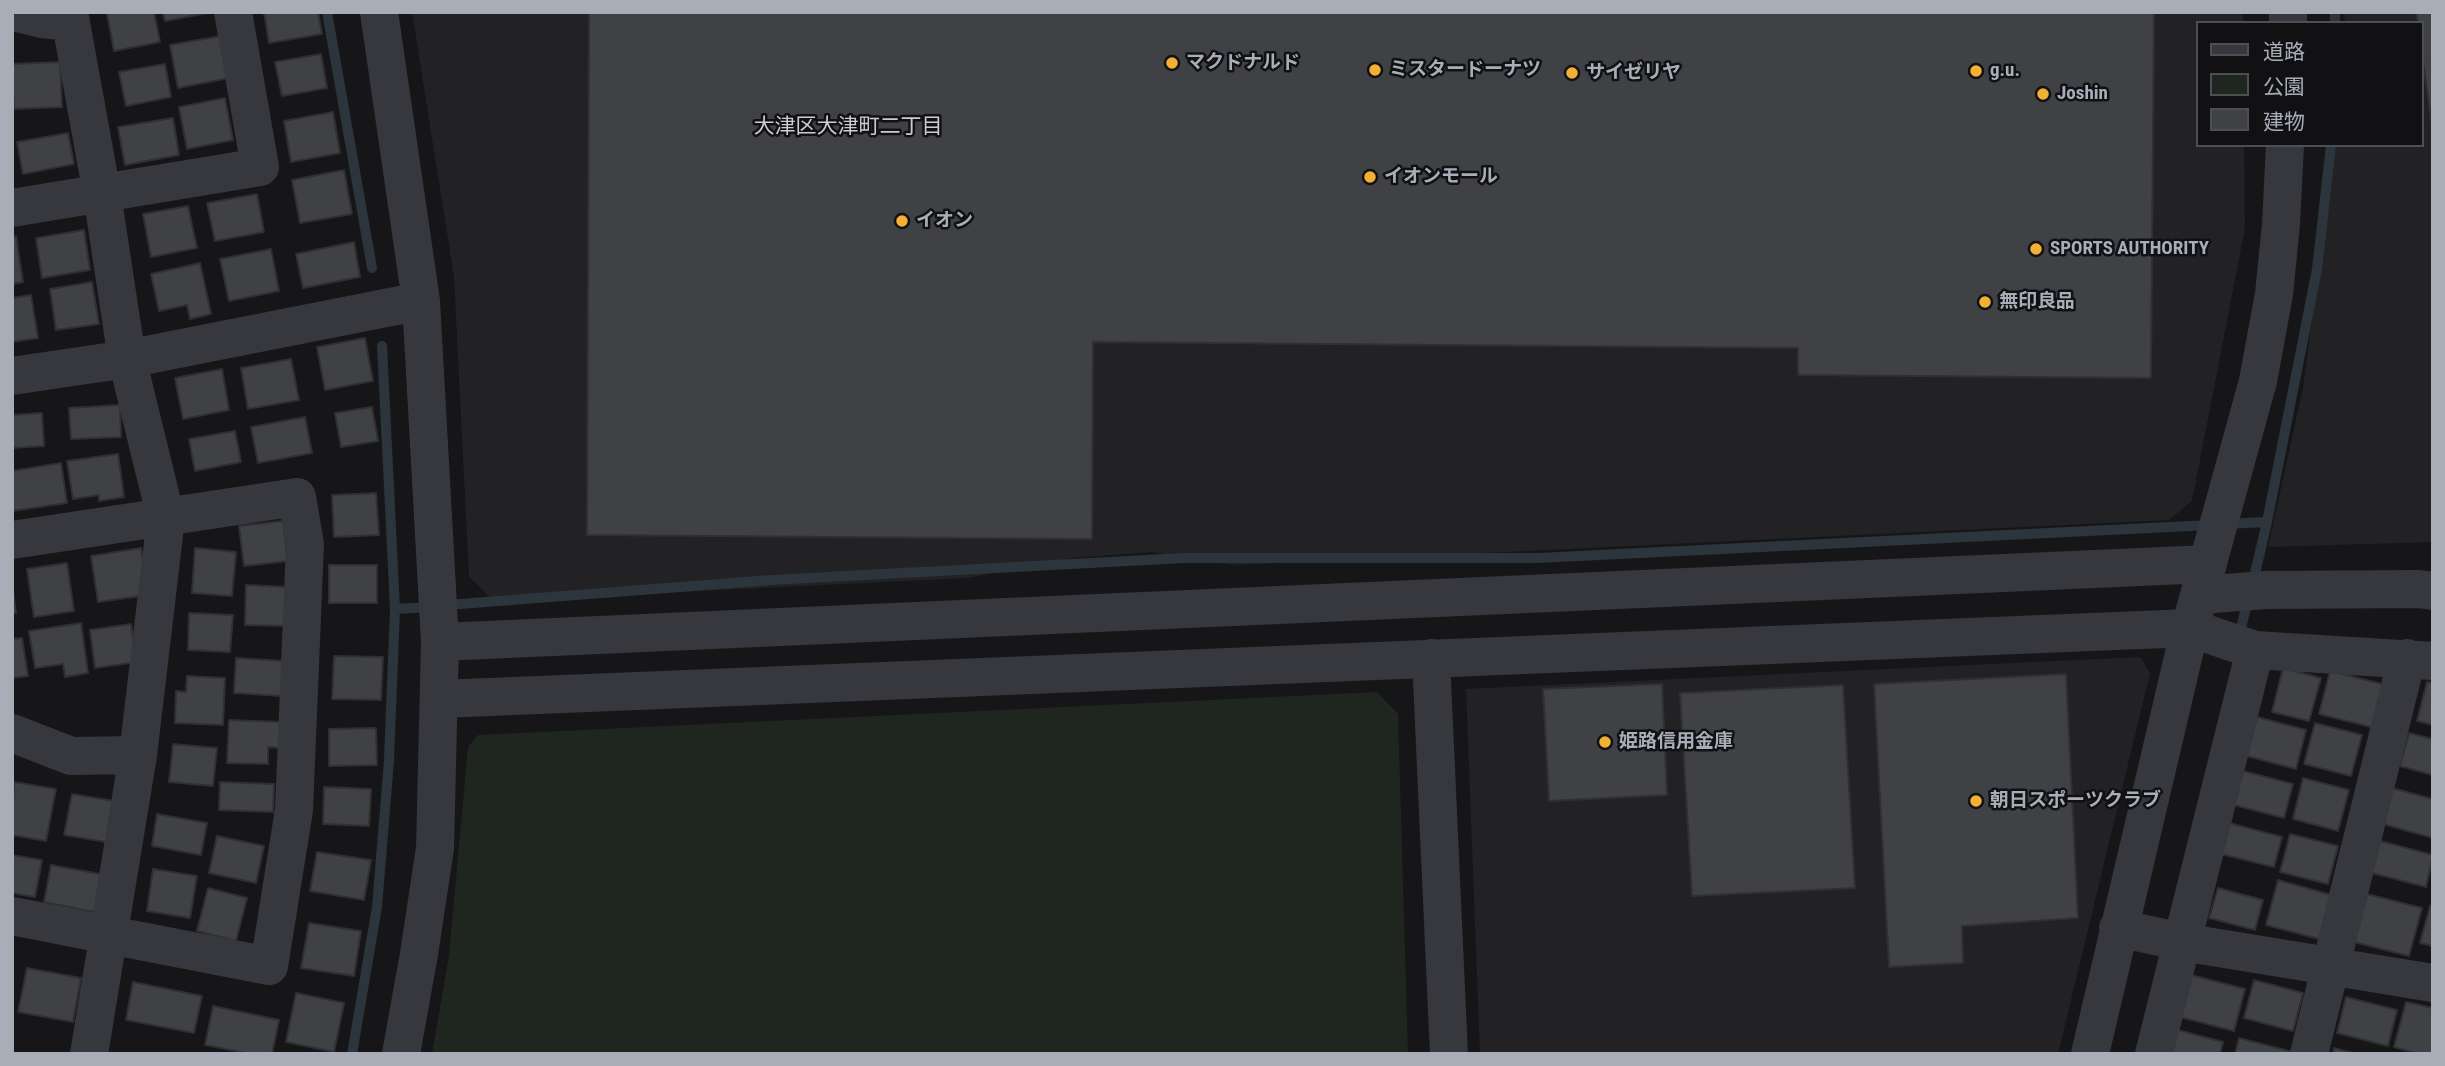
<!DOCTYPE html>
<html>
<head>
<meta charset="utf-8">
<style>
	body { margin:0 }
	#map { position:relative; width:2445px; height:1066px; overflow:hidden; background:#161618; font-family:"Roboto Condensed","Noto Sans JP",sans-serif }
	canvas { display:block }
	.frame { position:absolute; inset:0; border:14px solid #a8adb8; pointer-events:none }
	.legend { position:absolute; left:2196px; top:21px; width:228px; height:126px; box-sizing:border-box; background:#111113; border:2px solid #4d4f55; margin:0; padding:9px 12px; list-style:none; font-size:21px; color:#a8adb8 }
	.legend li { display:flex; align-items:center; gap:14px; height:35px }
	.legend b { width:35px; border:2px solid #4d4f55 }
</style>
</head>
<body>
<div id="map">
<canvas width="2445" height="1066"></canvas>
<div class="frame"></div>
<ul class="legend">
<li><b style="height:9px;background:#37383d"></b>道路</li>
<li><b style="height:19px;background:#1e261f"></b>公園</li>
<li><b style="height:19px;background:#404145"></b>建物</li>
</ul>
</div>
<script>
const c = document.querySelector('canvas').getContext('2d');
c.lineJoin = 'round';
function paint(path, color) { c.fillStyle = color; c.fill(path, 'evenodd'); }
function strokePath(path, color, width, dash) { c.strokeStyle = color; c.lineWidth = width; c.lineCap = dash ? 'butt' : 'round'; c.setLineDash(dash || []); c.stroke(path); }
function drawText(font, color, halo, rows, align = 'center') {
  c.font = font + ' "Roboto Condensed","Noto Sans JP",sans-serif'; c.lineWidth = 5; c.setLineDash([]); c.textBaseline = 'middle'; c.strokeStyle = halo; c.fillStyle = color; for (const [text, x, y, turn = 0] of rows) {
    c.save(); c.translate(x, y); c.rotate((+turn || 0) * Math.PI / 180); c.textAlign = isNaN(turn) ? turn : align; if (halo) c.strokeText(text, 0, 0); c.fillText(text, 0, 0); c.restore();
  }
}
const built = new Path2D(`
	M412 12H2243V23H2198V145H2244L2245 228 2192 501 2169 520 1234 565 1152 552 1071 558 968 578 494 601 469 577 454 277Z
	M2344 12H2433V542L2268 547 2303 388 2335 145H2422V23H2345Z
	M2140 657 2150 673 2058 1054H1480L1466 689Z`);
const green = new Path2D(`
	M1377 692 1398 714 1408 1054H432L449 955 468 747 478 735Z`);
const stream = new Path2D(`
	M327 12 372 268
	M2335 23V12
	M2226 524 2267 522
	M2253 582 2267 522 2317 269 2331 145
	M447 605 771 580 1184 558H1538L2211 525
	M395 609 432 607
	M2239 636 2248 600
	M352 1054 377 907 389 760 395 609 382 346`);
const building = new Path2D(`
	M154 12 160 42 114 51 107 13Z
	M163 12H213L165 21Z
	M264 12H318L322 34 269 43Z
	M589 12H2154L2151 378 1798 375V348L1093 342 1092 539 587 535Z
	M2416 12H2433V131L2422 55V23H2418Z
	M221 36 229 78 178 88 170 45Z
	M321 54 327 88 282 96 275 62Z
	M60 62 62 107 14 109 12 64Z
	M165 64 171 97 126 106 119 72Z
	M225 98 233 140 187 149 179 107Z
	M333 112 340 153 291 162 284 121Z
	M173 118 179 155 125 165 118 127Z
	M68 133 74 164 23 174 17 142Z
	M344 170 352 214 300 223 292 180Z
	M257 194 264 232 215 241 207 203Z
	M188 206 197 248 151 257 143 214Z
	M84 230 90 270 42 278 36 238Z
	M16 236 23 282 12 284V237Z
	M354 242 360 277 303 288 296 254Z
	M271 249 279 291 229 301 220 259Z
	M200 263 211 314 190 319 187 305 159 311 151 274Z
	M92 282 99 324 56 330 50 289Z
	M31 295 38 338 12 342V298Z
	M365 338 373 381 325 390 317 347Z
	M291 359 299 400 248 409 241 368Z
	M222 369 229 410 183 419 175 378Z
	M120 405 121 437 71 439 69 408Z
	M372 407 378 441 341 447 335 413Z
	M42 413 44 446 12 448V415Z
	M305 417 312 453 258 463 251 427Z
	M235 431 241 462 195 471 189 439Z
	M118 454 124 497 99 501V495L73 499 67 461Z
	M61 463 67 503 12 511V471Z
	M376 493 379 535 334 537 332 495Z
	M283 521 288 561 244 566 239 526Z
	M141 548 148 595 98 602 91 556Z
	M195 548 236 552 232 596 192 593Z
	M67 563 74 611 34 617 27 569Z
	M329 565H377V603H329Z
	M12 585 16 613H12Z
	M246 585 289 587 288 626 245 625Z
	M189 613 233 615 230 652 188 650Z
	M81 623 88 673 65 677 63 664 35 668 29 631Z
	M131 624 137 662 95 668 90 630Z
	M22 638 28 676 12 678V639Z
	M334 656 383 657 381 700 332 699Z
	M236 658 284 661 282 696 234 693Z
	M2283 668 2321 678 2309 721 2272 712Z
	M2330 671 2386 685 2375 728 2319 714Z
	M2066 674 2078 918 1962 926 1963 963 1889 967 1874 684Z
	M187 676 225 678 223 725 175 723 176 691 186 692Z
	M2427 682 2433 683V725L2417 721Z
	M1662 684 1667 795 1549 801 1543 689Z
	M1843 685 1855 888 1692 896 1680 693Z
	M2257 717 2306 730 2296 769 2247 756Z
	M229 720 282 722 281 748 268 747V764L227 763Z
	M2315 723 2362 735 2351 776 2304 764Z
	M376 728 377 765 329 766V729Z
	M2409 733 2433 739V775L2400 766Z
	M173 744 217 748 213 786 169 782Z
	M2243 771 2293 784 2284 818 2234 805Z
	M2303 778 2349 790 2338 831 2293 819Z
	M14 782 56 789 46 841 12 835Z
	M220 782 274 784 273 812 219 810Z
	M324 787 371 789 369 826 323 824Z
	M2392 788 2433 799V838L2383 824Z
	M72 794 119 802 112 843 64 835Z
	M157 814 207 823 201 855 152 846Z
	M2229 823 2282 837 2274 867 2221 854Z
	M2290 834 2338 846 2328 884 2280 872Z
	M217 836 264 846 256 883 209 873Z
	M2380 841 2433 855 2426 887 2372 873Z
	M317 852 371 860 364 900 310 891Z
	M12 855 42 860 35 897 12 893Z
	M51 865 111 876 104 914 44 902Z
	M153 869 197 876 190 918 147 911Z
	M2278 880 2331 895 2319 939 2266 925Z
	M208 888 247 898 236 941 197 931Z
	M2218 888 2263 900 2255 930 2209 918Z
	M2367 894 2422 908 2409 956 2354 942Z
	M2430 906 2433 907V946L2420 943Z
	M309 923 361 931 354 976 301 968Z
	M27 968 81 978 73 1022 18 1012Z
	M2191 975 2245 989 2234 1031 2180 1017Z
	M2254 980 2303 993 2293 1031 2244 1018Z
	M133 982 202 996 194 1033 126 1020Z
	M296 993 344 1003 334 1052 286 1042Z
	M2346 997 2397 1010 2388 1046 2337 1033Z
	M2406 1002 2433 1008V1054H2420L2394 1047Z
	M213 1006 279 1020 272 1054H252L205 1045Z
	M2174 1029 2223 1042 2220 1054H2168Z
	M2239 1038 2293 1052V1054H2235Z
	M2334 1048 2356 1054H2333Z`);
const minor = new Path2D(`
	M14 12 42 19 71 22
	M69 12 102 194 127 359 166 518 138 755 89 1054
	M379 12 421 301 440 642 435 848 419 954 401 1054
	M2288 12V23
	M12 208 260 167 233 12
	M12 376 127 359 421 301
	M12 540 297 497 305 544 294 810 269 966 12 916
	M2200 595 2265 590 2419 589 2433 591
	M440 642 2208 564
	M1431 658 1449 1054
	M440 699 2190 628 2255 650 2433 661
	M12 733 71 756 138 755
	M2118 928 2182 942 2433 983
	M2090 1054 2190 628 2258 381 2274 294 2281 224 2285 145
	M2154 1054 2255 650
	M2309 1054 2407 658`);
const markers = [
	[1172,63,7,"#f2b134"],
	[1375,70,7,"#f2b134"],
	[1976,71,7,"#f2b134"],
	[1572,73,7,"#f2b134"],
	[2043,94,7,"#f2b134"],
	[1370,177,7,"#f2b134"],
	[902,221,7,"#f2b134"],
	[2036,249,7,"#f2b134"],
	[1985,302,7,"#f2b134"],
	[1605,742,7,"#f2b134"],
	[1976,801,7,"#f2b134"]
];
const poiNames = [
	["マクドナルド",1186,63],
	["ミスタードーナツ",1389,70],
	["g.u.",1990,71],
	["サイゼリヤ",1586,73],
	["Joshin",2057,94],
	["イオンモール",1384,177],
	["イオン",916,221],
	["SPORTS AUTHORITY",2050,249],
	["無印良品",1999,302],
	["姫路信用金庫",1619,742],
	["朝日スポーツクラブ",1990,801]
];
const neighbourhoodNames = [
	["大津区大津町二丁目",848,128]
];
paint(built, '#222225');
paint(green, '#1e261f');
strokePath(stream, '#2c353c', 10);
paint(building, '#404145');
strokePath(building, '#303034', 2);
strokePath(minor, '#37383d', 38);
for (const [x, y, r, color] of markers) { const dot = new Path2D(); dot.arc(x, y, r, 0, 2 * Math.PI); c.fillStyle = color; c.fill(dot); strokePath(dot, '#111113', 2.5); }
drawText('bold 19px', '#a8adb8', '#111113', poiNames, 'left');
drawText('21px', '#c9ccd4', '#111113', neighbourhoodNames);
</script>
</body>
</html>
